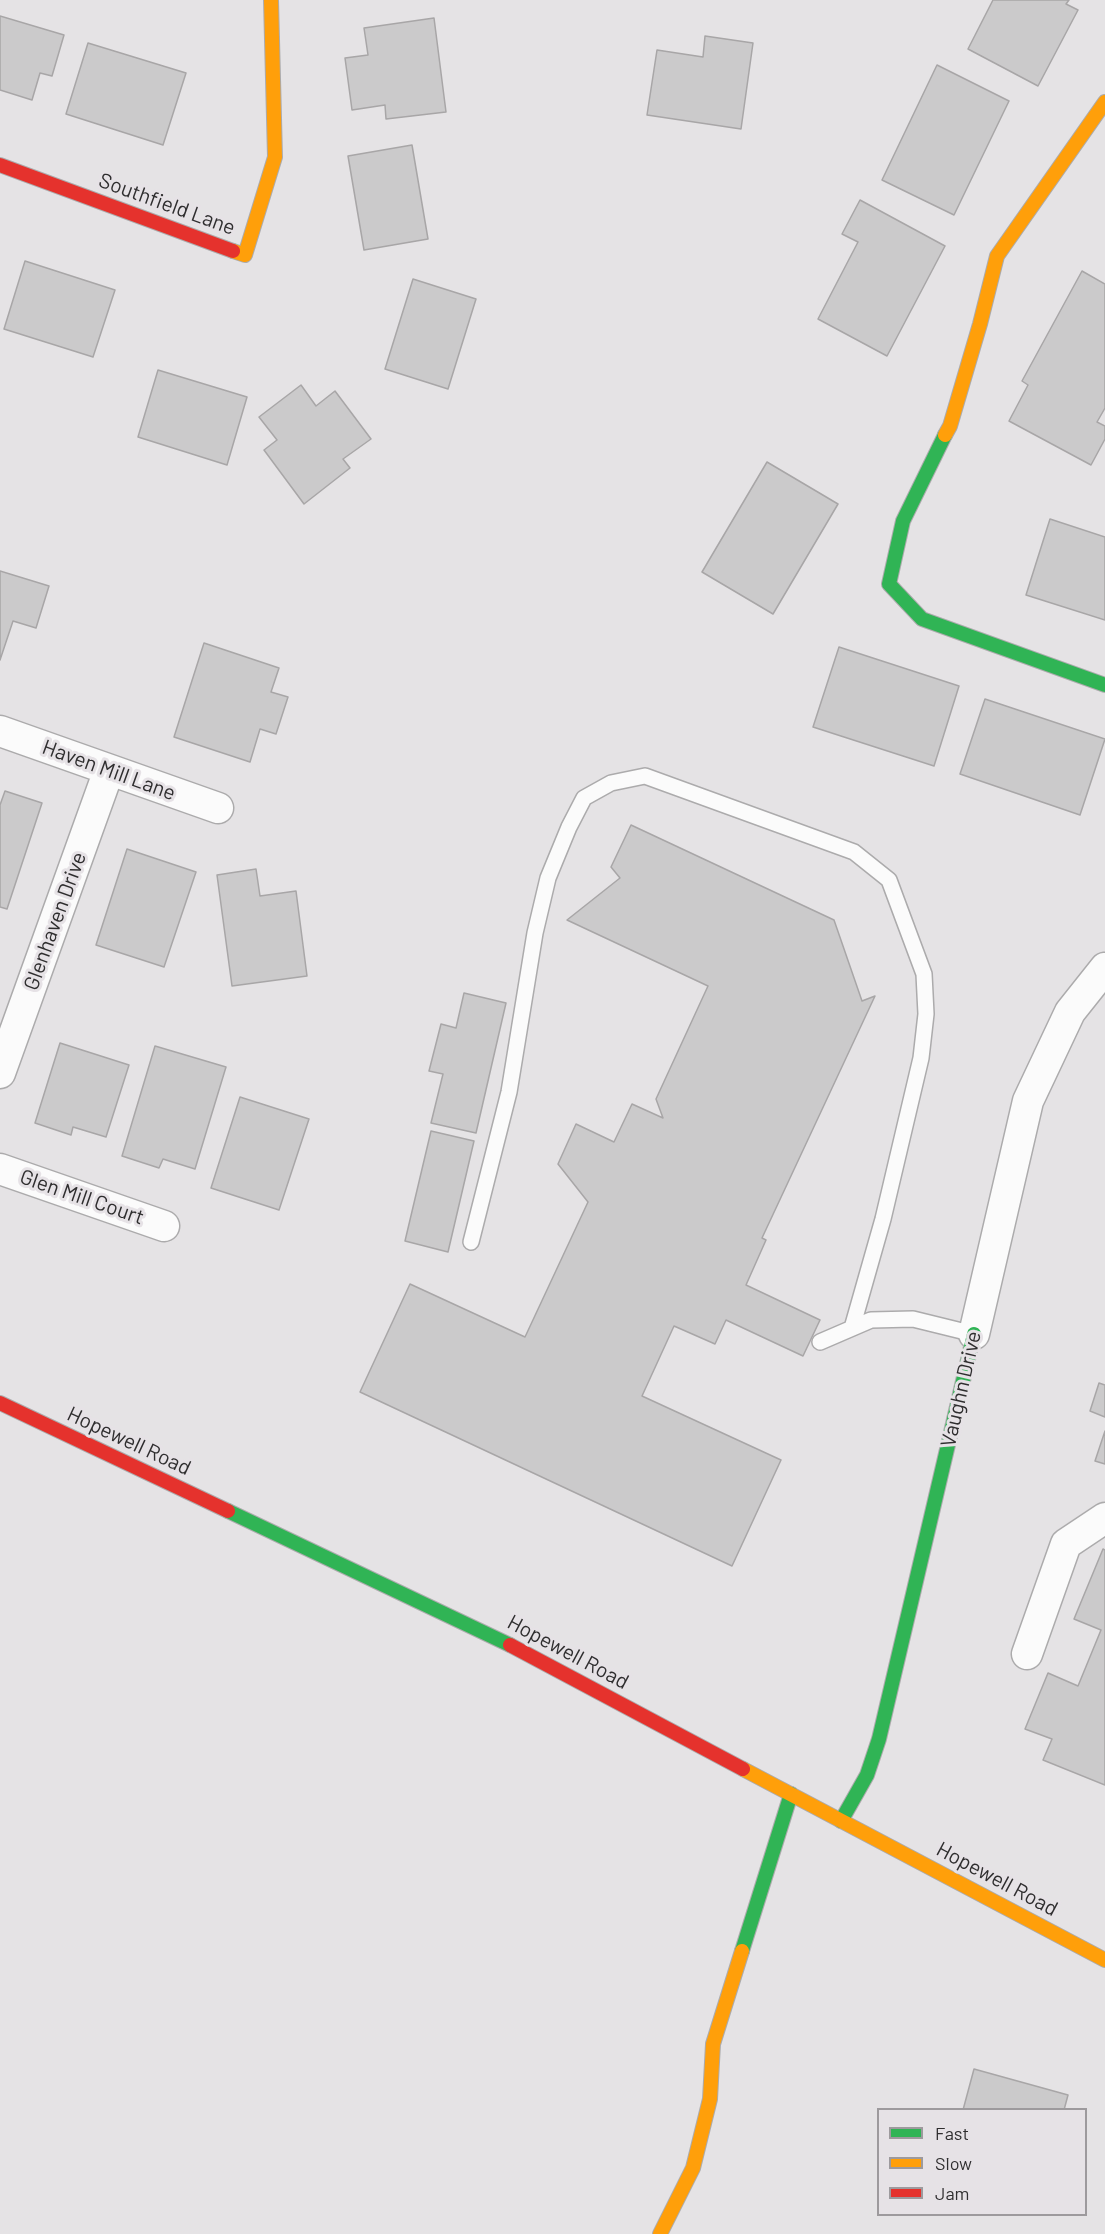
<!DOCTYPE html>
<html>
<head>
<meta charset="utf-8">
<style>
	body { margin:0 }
	#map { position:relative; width:1105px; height:2234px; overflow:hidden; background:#e5e3e5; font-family:Barlow,sans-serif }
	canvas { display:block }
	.legend { position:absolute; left:877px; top:2108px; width:210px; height:108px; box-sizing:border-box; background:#e6e2e6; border:2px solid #9d9a9d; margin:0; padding:8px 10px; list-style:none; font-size:18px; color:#2f2e2f }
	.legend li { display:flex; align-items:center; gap:12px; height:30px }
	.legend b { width:30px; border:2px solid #9d9a9d }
</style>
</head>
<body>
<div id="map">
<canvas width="1105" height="2234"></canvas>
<ul class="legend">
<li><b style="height:8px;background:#30b455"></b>Fast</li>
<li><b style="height:8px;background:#ff9f0a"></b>Slow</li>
<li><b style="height:8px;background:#e5322d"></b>Jam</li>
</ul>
</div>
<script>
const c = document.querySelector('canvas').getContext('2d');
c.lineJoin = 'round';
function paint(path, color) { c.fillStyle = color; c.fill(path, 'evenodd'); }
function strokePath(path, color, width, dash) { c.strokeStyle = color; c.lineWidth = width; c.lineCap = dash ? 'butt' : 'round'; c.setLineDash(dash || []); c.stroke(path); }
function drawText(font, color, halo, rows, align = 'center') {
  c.font = font + ' Barlow,sans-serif'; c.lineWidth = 6; c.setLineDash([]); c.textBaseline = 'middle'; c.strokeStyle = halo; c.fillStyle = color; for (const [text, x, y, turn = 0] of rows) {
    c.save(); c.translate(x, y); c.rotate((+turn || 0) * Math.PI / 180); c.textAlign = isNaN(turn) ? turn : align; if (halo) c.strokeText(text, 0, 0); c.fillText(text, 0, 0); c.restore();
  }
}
const building = new Path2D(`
	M993 0H1069L1066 4 1078 10 1038 86 968 49Z
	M0 16 64 35 52 76 40 73 32 100 0 90Z
	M434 18 446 112 386 119 385 105 352 110 345 58 368 55 364 28Z
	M705 36 753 43 741 129 647 115 657 50 703 57Z
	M88 43 186 73 163 145 66 114Z
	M937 65 1009 101 954 215 882 180Z
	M412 145 428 239 364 250 348 156Z
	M860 200 945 246 887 356 818 319 858 242 842 234Z
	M25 261 115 290 93 357 4 329Z
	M1082 271 1105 284V408L1097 422 1105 426V439L1091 465 1009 421 1028 385 1022 381Z
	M413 279 476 299 448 389 385 369Z
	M158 370 247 397 227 465 138 437Z
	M301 385 316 406 335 391 371 439 343 459 350 468 304 504 264 450 277 440 259 417Z
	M767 462 838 504 773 614 702 572Z
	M1050 519 1105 537V620L1026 595Z
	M0 571 49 586 36 628 13 621 0 660Z
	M204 643 279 668 271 692 288 697 276 734 260 729 250 762 174 737Z
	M839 647 959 686 934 766 813 727Z
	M985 699 1105 739 1080 815 960 774Z
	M5 791 42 803 7 909 0 907V805Z
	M631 825 834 920 862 1001 875 996 762 1238 766 1240 746 1285 820 1320 803 1356 726 1320 715 1344 674 1326 642 1396 781 1460 732 1566 360 1392 410 1284 525 1337 588 1202 558 1164 576 1124 614 1142 632 1104 663 1118 656 1099 708 986 567 920 620 878 611 867Z
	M127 849 196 872 164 967 96 945Z
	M256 869 260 896 296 891 307 976 232 986 217 875Z
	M464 993 506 1003 476 1133 431 1123 443 1074 429 1071 441 1024 456 1028Z
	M60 1043 129 1065 106 1137 73 1127 71 1135 35 1123Z
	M155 1046 226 1067 195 1169 163 1159 159 1168 122 1156Z
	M240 1097 309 1119 279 1210 211 1188Z
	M431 1131 474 1141 448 1252 405 1241Z
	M1099 1383 1105 1385V1417L1090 1411Z
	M1105 1431V1464L1095 1461Z
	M1103 1549 1105 1550V1785L1043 1760 1052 1739 1025 1729 1048 1673 1078 1686 1101 1630 1074 1619Z
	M974 2069 1068 2095 1064 2110H963Z`);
const lane = new Path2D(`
	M471 1242 509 1092 535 933 548 878 569 827 584 798 611 783 645 776 854 852 889 880 902 915 924 974 926 1014 921 1058 883 1219 852 1328
	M820 1342 871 1320 913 1319 974 1334`);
const street = new Path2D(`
	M0 731 218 808
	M0 1073 109 770
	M0 1169 164 1226
	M974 1334 1028 1101 1070 1012 1105 968
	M1027 1654 1066 1544 1105 1518`);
const fast = new Path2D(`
	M945 435 903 521 889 584 922 619 1105 685
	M228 1511 510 1645
	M841 1821 867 1775 879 1739 974 1334
	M742 1951 791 1794`);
const slow = new Path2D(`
	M233 251 245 255 275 157 271 0
	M945 435 950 426 980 324 997 256 1105 102
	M743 1769 1105 1960
	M660 2234 693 2168 710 2099 713 2044 742 1951`);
const jam = new Path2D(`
	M0 165 233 251
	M0 1403 228 1511
	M510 1645 743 1769`);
const streetNames = [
	["Southfield Lane",167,204,20],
	["Haven Mill Lane",109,770,20],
	["Glenhaven Drive",55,921,-70],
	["Glen Mill Court",82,1197,19],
	["Vaughn Drive",961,1389,-77],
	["Hopewell Road",129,1441,25],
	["Hopewell Road",568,1652,28],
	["Hopewell Road",997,1879,28]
];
paint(building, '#cbcacb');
strokePath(building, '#a8a6a7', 1.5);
strokePath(lane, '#acabac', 18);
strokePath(street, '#acabac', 33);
strokePath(fast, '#acabac', 16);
strokePath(slow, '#acabac', 16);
strokePath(jam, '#acabac', 16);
strokePath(lane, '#fbfbfb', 15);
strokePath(street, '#fbfbfb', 30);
strokePath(fast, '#30b455', 14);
strokePath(slow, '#ff9f0a', 14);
strokePath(jam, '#e5322d', 14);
drawText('21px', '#2f2e2f', '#e6e2e6', streetNames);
</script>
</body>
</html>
